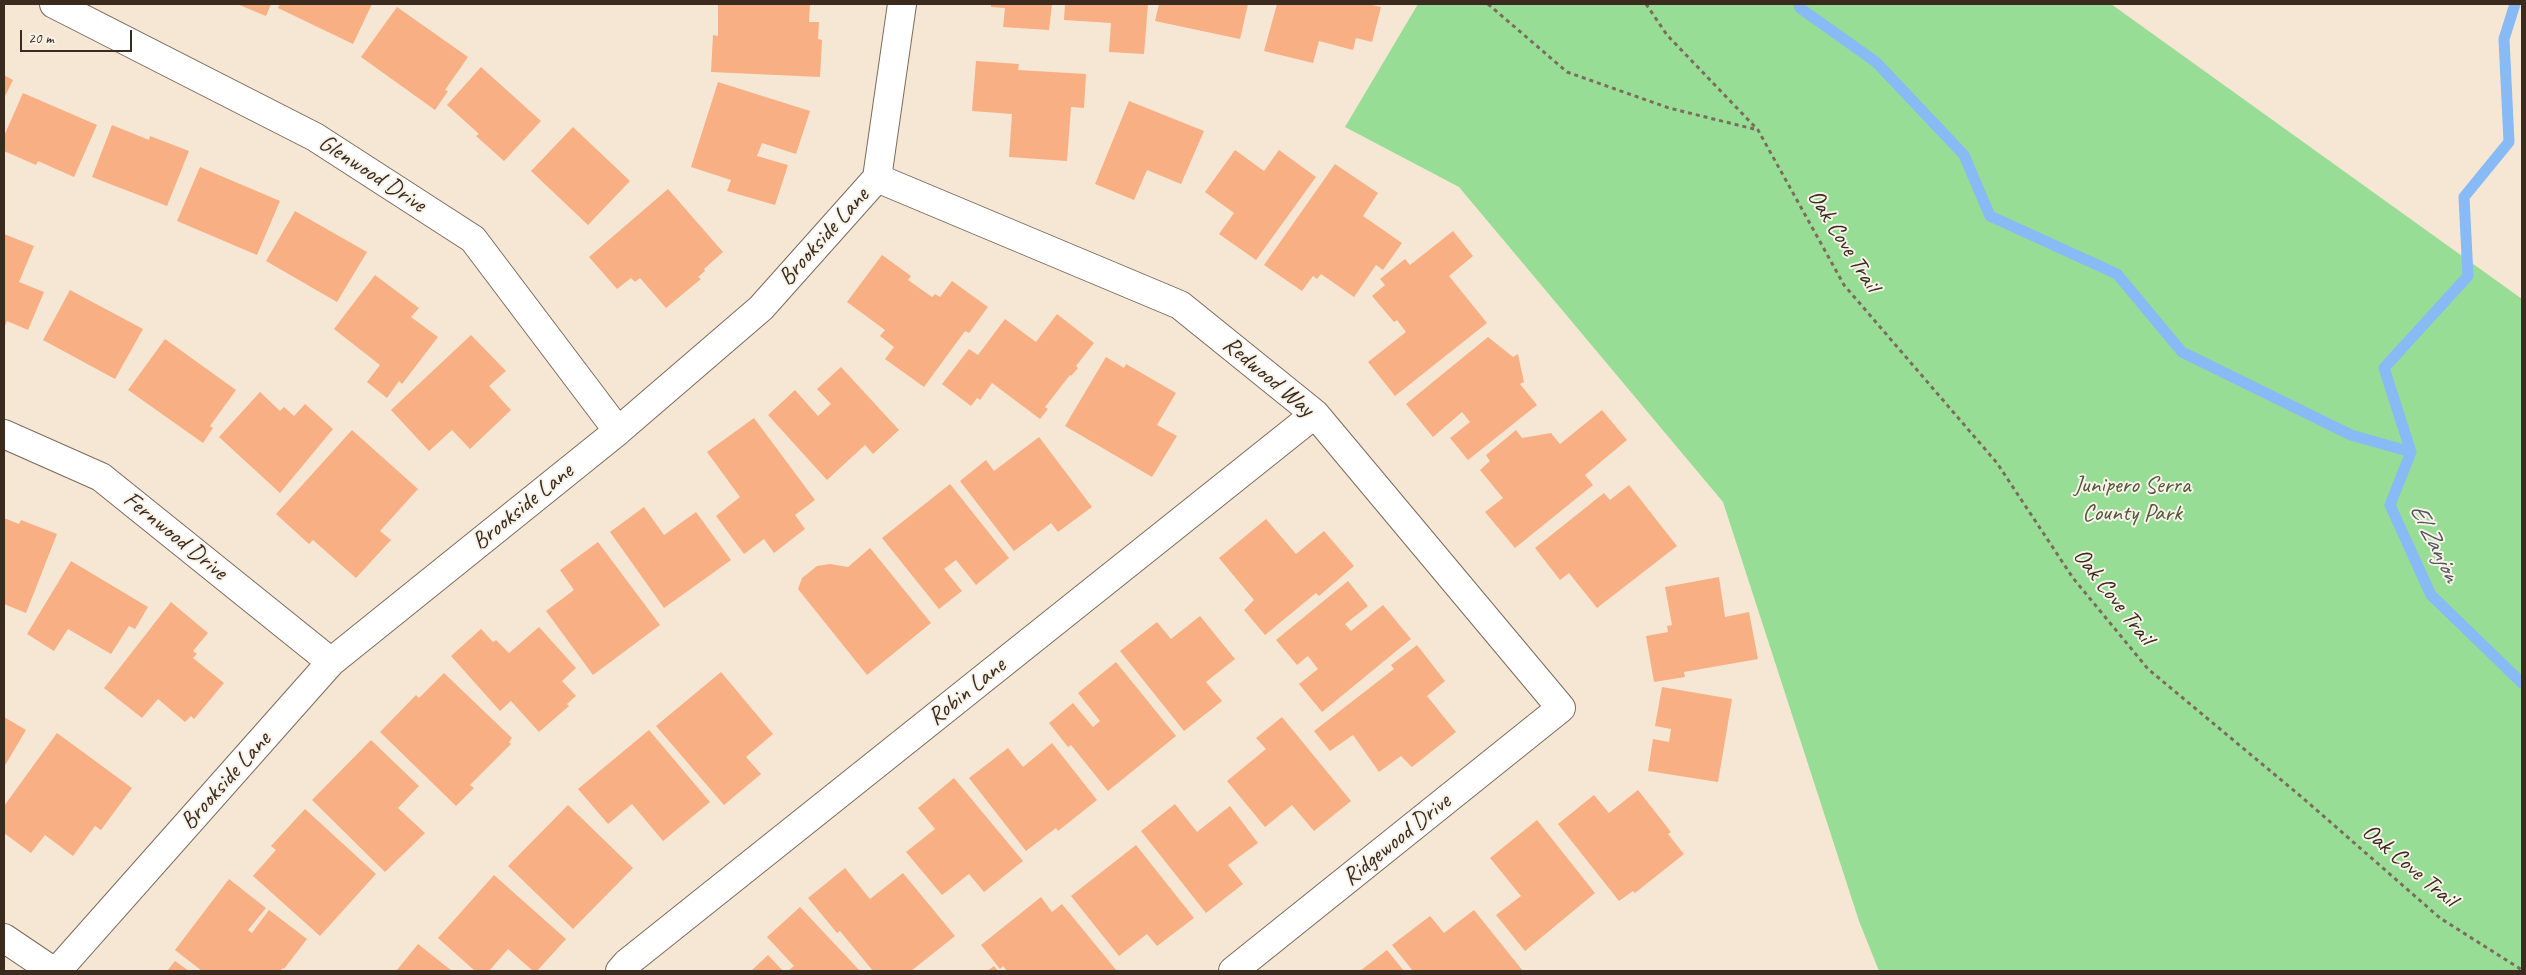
<!DOCTYPE html>
<html>
<head>
<meta charset="utf-8">
<style>
	body { margin:0 }
	#map { position:relative; width:2526px; height:975px; overflow:hidden; background:#f6e7d4; font-family:Caveat,sans-serif }
	canvas { display:block }
	.frame { position:absolute; inset:0; border:5px solid #3b2a1e; pointer-events:none }
	.scale { position:absolute; left:20px; top:30px; width:112px; height:22px; box-sizing:border-box; border:2px solid #3b2a1e; border-top:0; padding-left:6px; font-size:15px; line-height:18px; white-space:nowrap; color:#3b2a1e; -webkit-text-stroke:4px #f7f3e8; paint-order:stroke }
</style>
</head>
<body>
<div id="map">
<canvas width="2526" height="975"></canvas>
<div class="frame"></div>
<div class="scale">20 m</div>
</div>
<script>
const c = document.querySelector('canvas').getContext('2d');
c.lineJoin = 'round';
function paint(path, color) { c.fillStyle = color; c.fill(path, 'evenodd'); }
function strokePath(path, color, width, dash) { c.strokeStyle = color; c.lineWidth = width; c.lineCap = dash ? 'butt' : 'round'; c.setLineDash(dash || []); c.stroke(path); }
function drawText(font, color, halo, rows, align = 'center') {
  c.font = font + ' Caveat,sans-serif'; c.lineWidth = 4; c.setLineDash([]); c.textBaseline = 'middle'; c.strokeStyle = halo; c.fillStyle = color; for (const [text, x, y, turn = 0] of rows) {
    c.save(); c.translate(x, y); c.rotate((+turn || 0) * Math.PI / 180); c.textAlign = isNaN(turn) ? turn : align; if (halo) c.strokeText(text, 0, 0); c.fillText(text, 0, 0); c.restore();
  }
}
const green = new Path2D(`
	M1418 4H2111L2522 299V971H1879L1859 921 1723 502 1459 187 1345 127Z`);
const stream = new Path2D(`
	M1799 4 1800 8 1876 62 1964 155 1990 216 2117 274 2182 352 2351 435 2411 452
	M2411 452 2384 368 2468 276 2464 197 2509 142 2504 39 2515 4
	M2411 452 2390 505 2431 595 2522 683`);
const building = new Path2D(`
	M237 4H271L266 16Z
	M280 4H372L353 44 278 8Z
	M718 4H810L809 22H819L818 39 822 40 820 77 711 72 713 35 718 36Z
	M991 4H1052L1049 30 1003 27 1005 8 991 7Z
	M1065 4H1148L1144 54 1109 52 1111 23 1064 20Z
	M1159 4H1248L1240 39 1155 21Z
	M1277 4H1367L1381 7 1372 42 1356 38 1353 50 1319 41 1313 63 1264 51Z
	M397 7 468 57 445 90 448 91 435 110 361 57Z
	M976 61 1019 64 1018 70 1086 74 1084 108 1071 107 1067 161 1009 157 1012 114 972 111Z
	M481 67 541 121 504 161 476 136 479 134 447 105Z
	M4 75 13 80 4 98Z
	M718 82 810 111 796 154 762 143 757 156 788 165 775 205 727 191 731 180 691 167Z
	M23 93 97 125 74 177 38 161 36 165 4 151V136Z
	M1129 101 1204 131 1181 184 1147 170 1134 200 1095 184Z
	M112 125 149 140 150 136 189 151 167 206 92 177Z
	M573 127 630 181 588 225 531 171Z
	M1235 150 1264 171 1279 150 1316 177 1256 260 1219 234 1234 213 1205 192Z
	M1335 164 1378 193 1363 216 1402 243 1383 270 1376 265 1354 297 1321 274 1317 279 1313 276 1302 291 1264 265Z
	M200 167 280 201 257 255 177 221Z
	M668 189 723 252 704 269 705 271 698 277 701 279 666 308 640 278 635 282 631 278 617 289 589 257Z
	M295 211 367 252 337 302 266 261Z
	M1453 231 1473 256 1449 276 1487 323 1395 396 1368 362 1406 332 1397 320 1394 322 1372 296 1385 285 1380 279 1405 259 1410 265Z
	M4 234 34 246 19 282 44 292 28 330 7 321 4 328Z
	M882 255 911 276 908 280 932 297 935 294 940 297 952 281 988 307 969 333 965 331 924 387 885 359 894 347 880 336 885 330 847 302Z
	M375 275 419 308 411 317 438 337 402 384 399 381 387 398 367 382 380 365 334 329Z
	M70 290 143 329 115 379 43 340Z
	M1057 314 1094 343 1076 366 1078 368 1071 376 1070 375 1045 407 1048 409 1040 419 992 383 980 400 977 398 971 406 942 384 969 349 978 355 1005 319 1036 342Z
	M471 335 506 371 489 386 511 410 470 449 452 430 429 451 391 410Z
	M1488 337 1513 357 1518 354 1524 382 1520 384 1537 405 1468 460 1450 438 1470 422 1462 412 1433 437 1406 404Z
	M165 339 236 390 210 426 213 428 203 443 128 390Z
	M1106 357 1124 368 1126 364 1176 393 1157 425 1177 436 1152 477 1065 426Z
	M841 367 899 430 873 454 865 445 827 480 768 415 795 390 818 416 831 404 817 389Z
	M260 392 280 411 284 407 294 416 305 404 333 429 280 493 219 437Z
	M1602 410 1627 440 1585 475 1593 485 1515 548 1485 512 1503 498 1480 470 1490 461 1486 455 1516 430 1522 438 1551 433 1560 444Z
	M754 418 815 500 795 515 805 529 774 553 764 539 744 554 716 516 740 497 707 452Z
	M352 430 418 489 380 531 391 540 356 578 313 540 309 544 276 514Z
	M1039 437 1092 507 1058 532 1051 523 1014 551 960 481 986 460 994 471Z
	M950 484 1009 558 976 585 956 560 944 569 962 591 939 609 882 538Z
	M1629 485 1677 546 1597 608 1569 573 1560 580 1535 548 1604 493 1610 500Z
	M644 507 664 535 696 512 731 560 664 608 610 532Z
	M4 518 19 524 21 520 57 534 26 613 4 604Z
	M1266 519 1296 554 1324 531 1354 566 1319 596 1316 593 1265 635 1244 610 1254 600 1219 558Z
	M598 542 660 625 593 675 546 611 574 590 560 570Z
	M870 548 931 623 867 675 798 589 802 578 817 566 830 564 848 567Z
	M71 561 148 607 135 629 129 626 111 654 68 629 54 651 27 634Z
	M1719 577 1725 617 1749 612 1758 659 1684 672 1685 677 1654 682 1646 636 1668 632 1667 626 1672 625 1665 587Z
	M1348 581 1368 606 1345 624 1351 631 1383 605 1411 639 1322 712 1299 684 1318 669 1308 656 1297 665 1276 640Z
	M171 602 208 633 193 651 197 654 193 658 224 683 194 719 191 716 185 722 158 699 142 718 104 688Z
	M1200 616 1235 659 1206 682 1222 701 1184 731 1120 651 1157 622 1171 639Z
	M539 627 576 668 562 681 576 696 567 704 569 706 539 732 511 701 500 711 451 656 481 629 493 642 496 640 509 653Z
	M1417 645 1445 681 1427 696 1456 732 1412 767 1401 756 1379 772 1353 735 1330 751 1314 731 1394 669 1391 665Z
	M1116 662 1176 736 1108 791 1071 745 1068 747 1049 723 1073 703 1093 727 1100 721 1078 693Z
	M721 672 773 734 746 757 761 774 724 805 656 726Z
	M444 673 512 738 509 742 511 744 470 785 474 788 456 806 380 732 416 695 419 698Z
	M1662 687 1732 699 1718 782 1648 771 1653 739 1669 742 1671 729 1655 726Z
	M4 717 26 730 4 767Z
	M1282 717 1351 801 1314 831 1292 805 1265 827 1227 781 1266 749 1256 738Z
	M649 730 710 802 663 841 632 804 608 824 578 789Z
	M57 733 132 788 101 830 95 826 73 856 45 835 31 853 4 833V806Z
	M371 740 419 786 398 808 425 833 385 872 312 800Z
	M1052 743 1097 800 1058 831 1056 828 1026 851 969 778 1008 748 1023 767Z
	M954 778 1023 861 984 892 969 874 942 895 906 852 935 829 918 808Z
	M1638 790 1671 832 1668 834 1684 854 1635 893 1633 891 1619 901 1558 824 1594 795 1609 813Z
	M1175 804 1197 832 1230 806 1258 843 1228 865 1243 884 1206 913 1141 831Z
	M568 805 633 868 573 929 508 866Z
	M305 809 376 874 320 936 253 876 276 850 271 846Z
	M1537 820 1595 893 1525 951 1496 915 1521 896 1490 858Z
	M1136 845 1194 918 1157 946 1147 934 1119 956 1071 896Z
	M845 868 870 899 903 873 955 936 911 971H873L840 931 837 933 808 898Z
	M494 875 566 939 537 971H533L508 949 489 971H475L438 938Z
	M229 879 266 908 248 930 252 933 269 910 307 939 284 969 283 968 280 971H202L175 950Z
	M1041 897 1052 912 1062 904 1117 971H1007L1003 966 1000 969 981 945Z
	M800 907 860 971H788L794 966 767 937Z
	M1474 910 1523 971H1413L1392 945 1430 916 1444 933Z
	M418 944 452 971 397 970Z
	M1387 950 1404 971H1360Z
	M768 955 783 971H751Z
	M175 961 189 971H167Z
	M994 966 998 971H987Z`);
const path = new Path2D(`
	M1488 4 1567 72 1669 108 1758 130
	M1646 4 1667 35 1758 130 1844 285 1997 463 2073 578 2148 669 2304 799 2440 918 2522 970`);
const minor = new Path2D(`
	M54 4 315 137 473 239 618 431
	M877 178 1180 305 1315 414 1561 708 1233 971
	M4 434 101 477 331 662
	M4 938 53 971
	M57 971 331 662 618 431 761 308 877 178 902 4
	M620 971 627 963 1315 414`);
const streetNames = [
	["Glenwood Drive",372,174,33],
	["Brookside Lane",824,237,-48],
	["Oak Cove Trail",1843,241,58],
	["Redwood Way",1268,377,40],
	["Brookside Lane",523,507,-39],
	["Fernwood Drive",175,536,39],
	["Oak Cove Trail",2113,597,52],
	["Robin Lane",967,692,-39],
	["Brookside Lane",226,781,-48],
	["Ridgewood Drive",1397,840,-39],
	["Oak Cove Trail",2409,866,40]
];
const parkNames = [
	["Junipero Serra",2132,486],
	["County Park",2132,514]
];
const waterNames = [
	["El Zanjon",2434,543,64]
];
paint(green, '#98dd95');
strokePath(stream, '#88baf5', 11);
paint(building, '#f7af83');
strokePath(minor, '#7c6c5e', 30);
strokePath(path, '#7c6c5e', 3, [4, 4]);
strokePath(minor, '#fff', 28);
drawText('24px', '#3b2a1e', '#f7f3e8', streetNames);
drawText('24px', '#52573c', '#f7f3e8', parkNames);
drawText('italic 25px', '#52555e', '#f7f3e8', waterNames);
</script>
</body>
</html>
